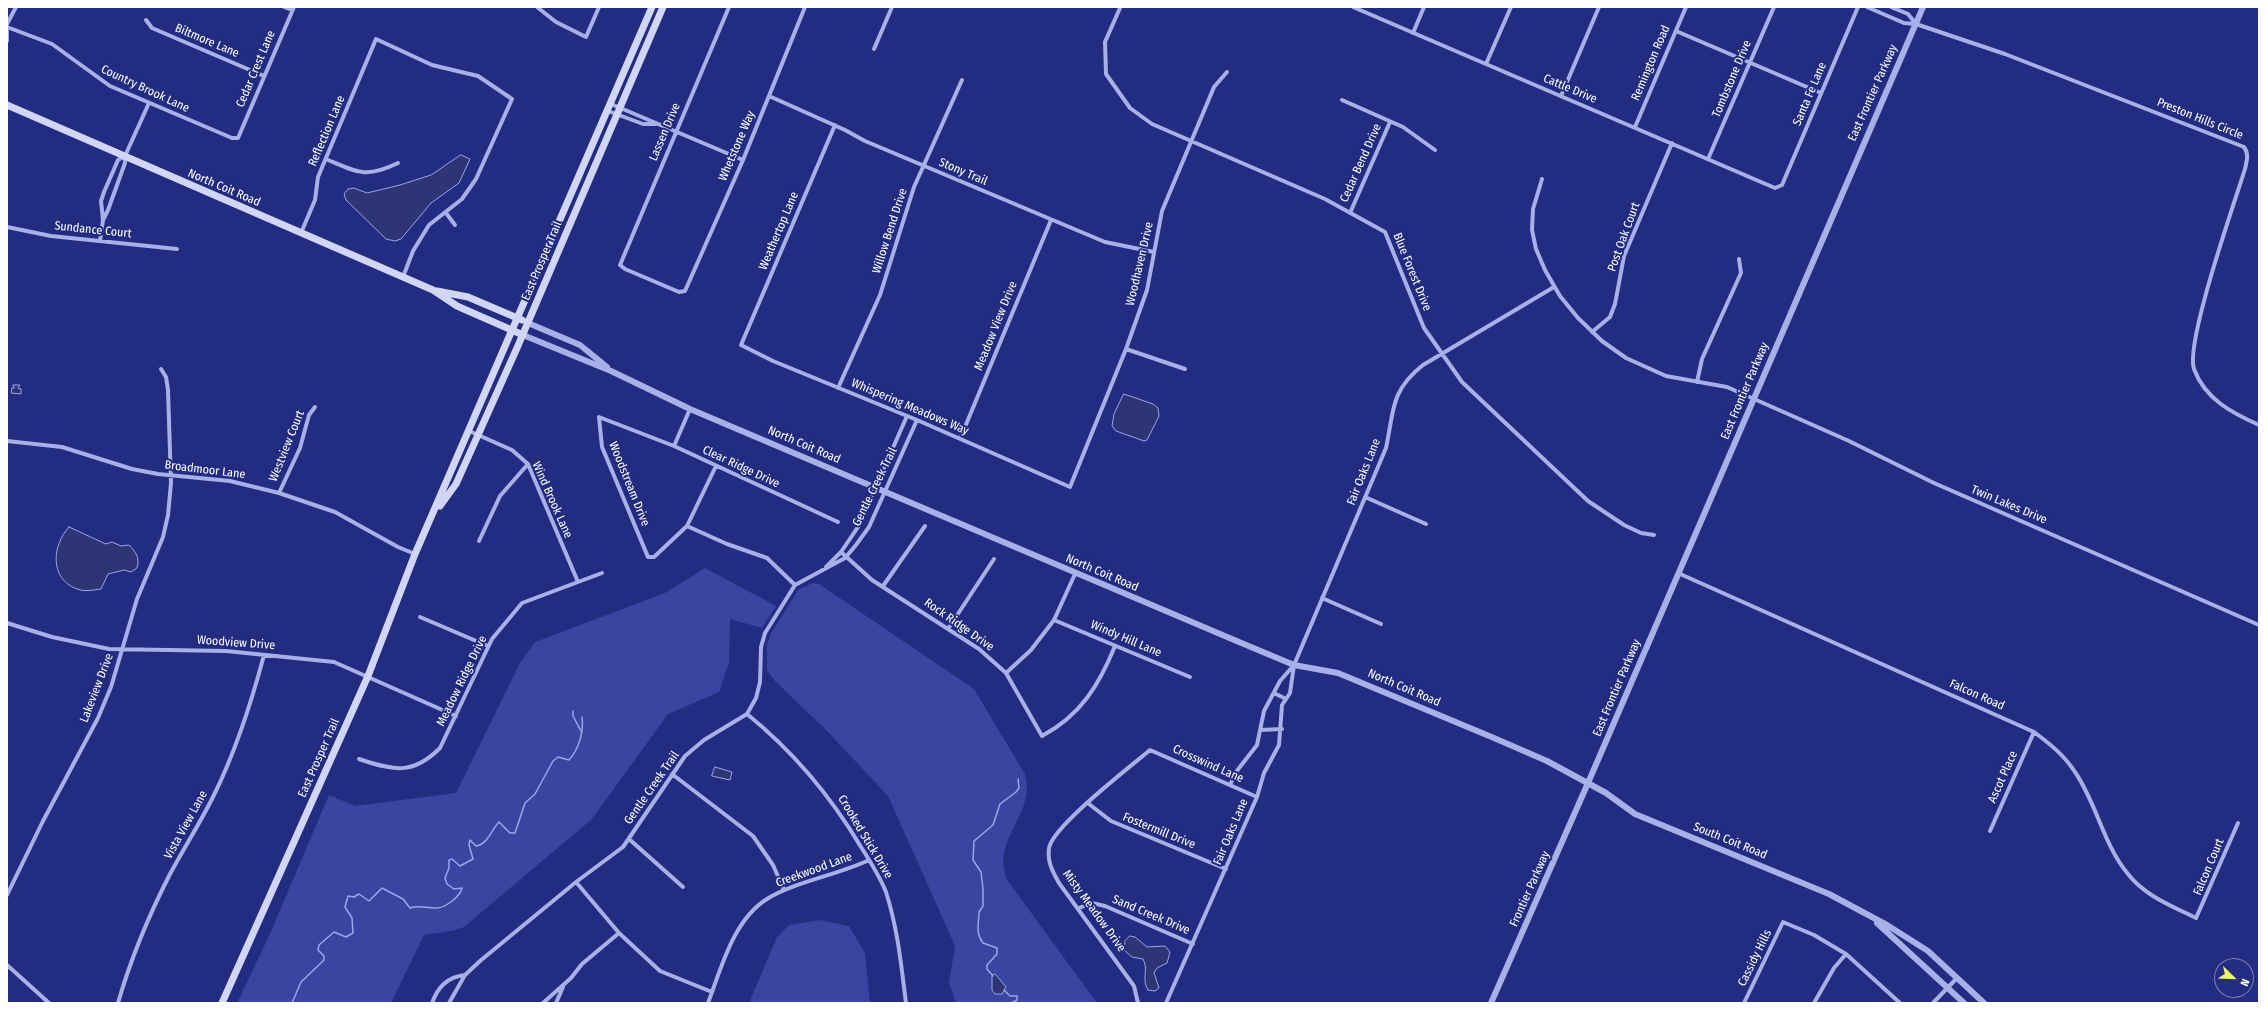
<!DOCTYPE html>
<html>
<head>
<meta charset="utf-8">
<style>
	body { margin:0 }
	#map { position:relative; width:2266px; height:1010px; overflow:hidden; background:#222c81; font-family:"Fira Sans Condensed",sans-serif }
	canvas { display:block }
	.frame { position:absolute; inset:0; border:8px solid #fff; pointer-events:none }
	.north { position:absolute; left:2214px; top:958px; width:40px; height:40px; box-sizing:border-box; background:#222c81; border:1px solid #7a80b3; border-radius:50%; rotate:113deg; font-size:11px; font-weight:700; line-height:16px; text-align:center; color:#fff }
	.north::after { content:''; display:block; margin:auto; width:14px; height:18px; background:#eff46a; clip-path:polygon(50% 0,100% 100%,50% 72%,0 100%) }
</style>
</head>
<body>
<div id="map">
<canvas width="2266" height="1010"></canvas>
<div class="frame"></div>
<div class="north">N</div>
</div>
<script>
const c = document.querySelector('canvas').getContext('2d');
c.lineJoin = 'round';
function paint(path, color) { c.fillStyle = color; c.fill(path, 'evenodd'); }
function strokePath(path, color, width, dash) { c.strokeStyle = color; c.lineWidth = width; c.lineCap = dash ? 'butt' : 'round'; c.setLineDash(dash || []); c.stroke(path); }
function drawText(font, color, halo, rows, align = 'center') {
  c.font = font + ' "Fira Sans Condensed",sans-serif'; c.lineWidth = 4; c.setLineDash([]); c.textBaseline = 'middle'; c.strokeStyle = halo; c.fillStyle = color; for (const [text, x, y, turn = 0] of rows) {
    c.save(); c.translate(x, y); c.rotate((+turn || 0) * Math.PI / 180); c.textAlign = isNaN(turn) ? turn : align; if (halo) c.strokeText(text, 0, 0); c.fillText(text, 0, 0); c.restore();
  }
}
const green = new Path2D(`
	M705 568 776 606 762 628 730 619 729 663 719 692 668 714 592 819 464 927 456 930 424 935 391 1003H237L269 936 329 795 355 806 456 793 520 663 535 642 665 593Z
	M813 583 819 584 974 689 1025 774C1037 815 989 840 1008 881L1097 1003H956L949 983 955 946 888 796 827 731 775 681 767 670V645L771 633 799 589Z
	M819 920 849 926 865 953 870 1003H749L777 937 789 925Z`);
const water = new Path2D(`
	M461 155 470 159 459 183 431 203 401 239 395 241 386 239 346 200 344 194 348 189 354 188 367 193 400 185 431 175Z
	M13 385H20L18 388 21 389V394L11 393 12 388H14Z
	M1124 394 1153 404 1158 408 1159 416 1147 440 1144 441 1116 431 1112 426 1114 414Z
	M69 527 106 544 112 542 121 546 129 545C136 552 140 558 137 568L131 572 124 570 108 574 101 589C93 590 85 592 77 589 49 579 52 545 69 527Z
	M715 767 732 772 730 780 712 776Z
	M1130 936 1135 937 1147 947 1165 946 1170 952 1167 963 1157 968 1154 973 1159 988 1155 991 1148 990C1141 979 1149 970 1143 959L1132 957 1124 950 1125 941Z
	M995 974 1006 987 1002 994H995L992 990V976Z`);
const stream = new Path2D(`
	M573 711V716L581 731
	M993 976 987 969V965L997 954V948L983 943C975 933 979 923 979 912L983 906V889L981 872 973 860 974 841 993 825 1000 804 1016 792 1019 788 1018 779
	M1004 990 1010 996H1017V1000L1011 1003
	M292 1003 301 982 324 960V956L318 950 319 945 334 932 346 937 353 933 352 918 345 907 348 896 354 897 359 894 369 901 382 888 403 899 410 908C418 905 426 908 435 908 444 909 460 897 462 888L454 889 447 884 445 878 449 868V860L452 859 460 866 473 859 469 845 470 840 476 846C487 845 492 829 499 822L510 833H515L525 803 535 794 553 761 558 757 569 760C579 749 584 731 582 717`);
const minor = new Path2D(`
	M284 7 292 10
	M537 7 556 22 586 37 599 7
	M729 7 620 265 625 269 679 292 685 291 743 160 805 7
	M1353 7 1775 188 1782 185 1858 7
	M1867 7 1904 23 1916 24 2005 54 2244 147C2249 154 2247 160 2245 169 2235 201 2185 343 2194 369 2205 399 2232 413 2259 425
	M1891 7 1908 14 1916 24
	M1120 8 1105 42 1106 74 1130 108 1152 124 1325 199 1385 232 1424 328 1462 382 1588 501 1624 525 1641 533 1654 535
	M146 20 152 28 264 76
	M7 24 16 7
	M7 27 52 44 110 86 232 138H238L294 7
	M7 31V41
	M1676 31 1821 93
	M1413 33 1424 7
	M874 49 892 7
	M1486 64 1511 7
	M769 96 845 130 865 141 1105 242 1154 252
	M1561 96 1599 7
	M1342 100 1403 127 1435 150
	M611 104 743 160
	M608 111 643 124H656
	M835 125 741 345 773 361 917 420 1070 487 1126 349 1147 290 1162 211 1214 87 1227 72
	M1635 127 1686 7
	M125 156 149 103
	M326 159C357 172 365 179 398 163
	M1708 159 1774 7
	M1542 179 1533 209 1532 230 1536 249 1545 270 1560 296 1578 318 1602 341 1626 358 1666 376 1727 387 1849 441 1934 483 2259 625
	M446 213 455 225
	M1350 213 1390 122
	M7 227 51 236 177 249
	M301 233 315 200 318 177 376 39 432 65 478 76 512 99 476 179 462 199 429 225 413 251 403 277
	M100 241 103 220 101 201 104 192 118 160 125 156V163L108 210 103 220
	M1592 332 1610 317 1615 304 1624 256 1672 143
	M1126 349 1185 369
	M1697 382 1702 359 1741 273 1739 259
	M838 388 880 295 914 187 962 80
	M690 409 674 446 838 522
	M469 431 512 450 528 464 578 582
	M960 439 1051 220
	M7 441 62 447 132 469 158 474 230 481 279 493 335 512 398 547 415 554
	M674 446 599 417 602 447 648 557H654L687 526 716 466
	M279 493 300 448 309 415 315 407
	M1365 497 1426 524
	M687 526 727 544 767 558 795 585
	M479 541 500 496 528 464
	M841 552 872 580 979 649 1006 673 1042 736C1081 715 1099 685 1115 646
	M826 567 841 552 858 527 907 416
	M1678 573 2034 732C2050 744 2064 755 2075 772 2097 804 2103 844 2128 874 2145 896 2172 906 2196 918L2238 823
	M883 586 925 526
	M1322 598 1381 624
	M420 617 488 646
	M1054 620 1190 677
	M7 623 52 637 109 649 226 651 334 662 456 716
	M948 629 994 559
	M1006 673 1031 650 1054 620 1075 574
	M1274 693 1286 699
	M747 714C794 752 830 795 861 847 870 861 880 877 886 892 898 930 901 964 906 1003
	M1260 730 1282 729
	M359 759C394 771 413 775 440 748L492 639 522 603 602 573
	M672 774 753 836 773 865 784 890
	M1230 785 1236 772 1257 745 1264 711 1280 681 1294 665
	M1089 804 1111 821 1226 869
	M1990 831 2034 732
	M629 839 683 887
	M576 882 619 933 660 971 712 992
	M7 895 43 821 98 718 111 687 137 599 163 537 168 515 171 483 168 390 166 377 161 369
	M1079 908 1092 903 1105 906 1193 944
	M7 965 49 1003
	M118 1003C131 958 149 915 170 874 184 848 200 823 213 797 236 751 251 704 264 655
	M432 1003C438 987 447 977 465 975
	M449 1003 465 975 480 961 576 882 623 847 685 756 704 740 747 714 756 698 760 682 761 647 765 633 795 585 845 558 856 545 869 527 917 420
	M543 1003 571 978 582 964 619 933
	M556 1003 563 987
	M708 1003C721 969 733 920 767 899 794 882 838 875 869 860
	M1138 1003 1134 986 1059 883C1053 872 1047 862 1049 848 1053 826 1130 767 1150 750L1257 797
	M1166 1003 1257 797 1264 773 1279 745 1282 705 1290 693 1294 665 1386 448C1394 411 1390 391 1423 365L1554 287
	M1744 1003 1783 922 1814 935 1846 954 1900 1003
	M1814 1003 1834 968 1846 954
	M1933 1003 1957 978`);
const tertiary = new Path2D(`
	M528 323 580 345 607 367
	M523 335 611 371 690 409 1239 642 1294 665 1338 673 1494 738 1547 761 1606 793 1635 814 1829 894 1887 925 1928 951 1984 1003
	M1877 923 1964 1003
	M1491 1003 1588 783 1923 7`);
const secondary = new Path2D(`
	M7 105 403 277 433 290 457 306 523 335
	M437 291 468 297 522 320
	M440 506 456 484 517 348 663 7
	M222 1003 368 676 415 554 652 7`);
const streetNames = [
	["Biltmore Lane",207,41,23],
	["Remington Road",1651,63,-67],
	["Cedar Crest Lane",256,69,-67],
	["Tombstone Drive",1732,79,-67],
	["Country Brook Lane",145,89,25],
	["Cattle Drive",1570,89,23],
	["East Frontier Parkway",1873,93,-66],
	["Santa Fe Lane",1810,94,-67],
	["Preston Hills Circle",2200,119,22],
	["Reflection Lane",327,131,-67],
	["Lassen Drive",665,132,-67],
	["Whetstone Way",737,146,-67],
	["Cedar Bend Drive",1361,163,-66],
	["Stony Trail",963,172,23],
	["North Coit Road",224,188,23],
	["Sundance Court",93,230,6],
	["Weathertop Lane",779,231,-67],
	["Willow Bend Drive",890,231,-72],
	["Post Oak Court",1624,237,-70],
	["East Prosper Trail",542,261,-67],
	["Woodhaven Drive",1140,264,-77],
	["Blue Forest Drive",1412,272,68],
	["Meadow View Drive",996,326,-68],
	["East Frontier Parkway",1745,391,-67],
	["Whispering Meadows Way",910,407,23],
	["North Coit Road",804,445,23],
	["Westview Court",287,446,-68],
	["Clear Ridge Drive",741,467,25],
	["Broadmoor Lane",205,470,7],
	["Fair Oaks Lane",1364,472,-68],
	["Woodstream Drive",629,484,68],
	["Gentle Creek Trail",875,487,-64],
	["Wind Brook Lane",552,500,66],
	["Twin Lakes Drive",2009,505,23],
	["North Coit Road",1102,573,23],
	["Rock Ridge Drive",959,625,35],
	["Windy Hill Lane",1126,639,23],
	["Woodview Drive",236,643,4],
	["Meadow Ridge Drive",462,681,-64],
	["Lakeview Drive",97,688,-69],
	["North Coit Road",1404,688,23],
	["East Frontier Parkway",1617,688,-67],
	["Falcon Road",1977,695,24],
	["East Prosper Trail",319,758,-66],
	["Crosswind Lane",1208,764,24],
	["Ascot Place",2003,777,-66],
	["Gentle Creek Trail",652,788,-55],
	["Vista View Lane",186,825,-61],
	["Fostermill Drive",1159,831,22],
	["Fair Oaks Lane",1231,832,-67],
	["Crooked Stick Drive",865,837,59],
	["South Coit Road",1730,841,22],
	["Falcon Court",2209,867,-67],
	["Creekwood Lane",814,870,-20],
	["Frontier Parkway",1530,889,-66],
	["Misty Meadow Drive",1094,911,54],
	["Sand Creek Drive",1151,915,23],
	["Cassidy Hills",1755,958,-64]
];
paint(green, '#3945a0');
paint(water, '#2d3575');
strokePath(water, '#9ca6e9', 1);
strokePath(stream, '#9ca6e9', 1.5);
strokePath(minor, '#a8b0e8', 4);
strokePath(tertiary, '#a8b0e8', 6);
strokePath(secondary, '#d2d6f6', 7);
drawText('12px', '#fff', '#222c81', streetNames);
</script>
</body>
</html>
